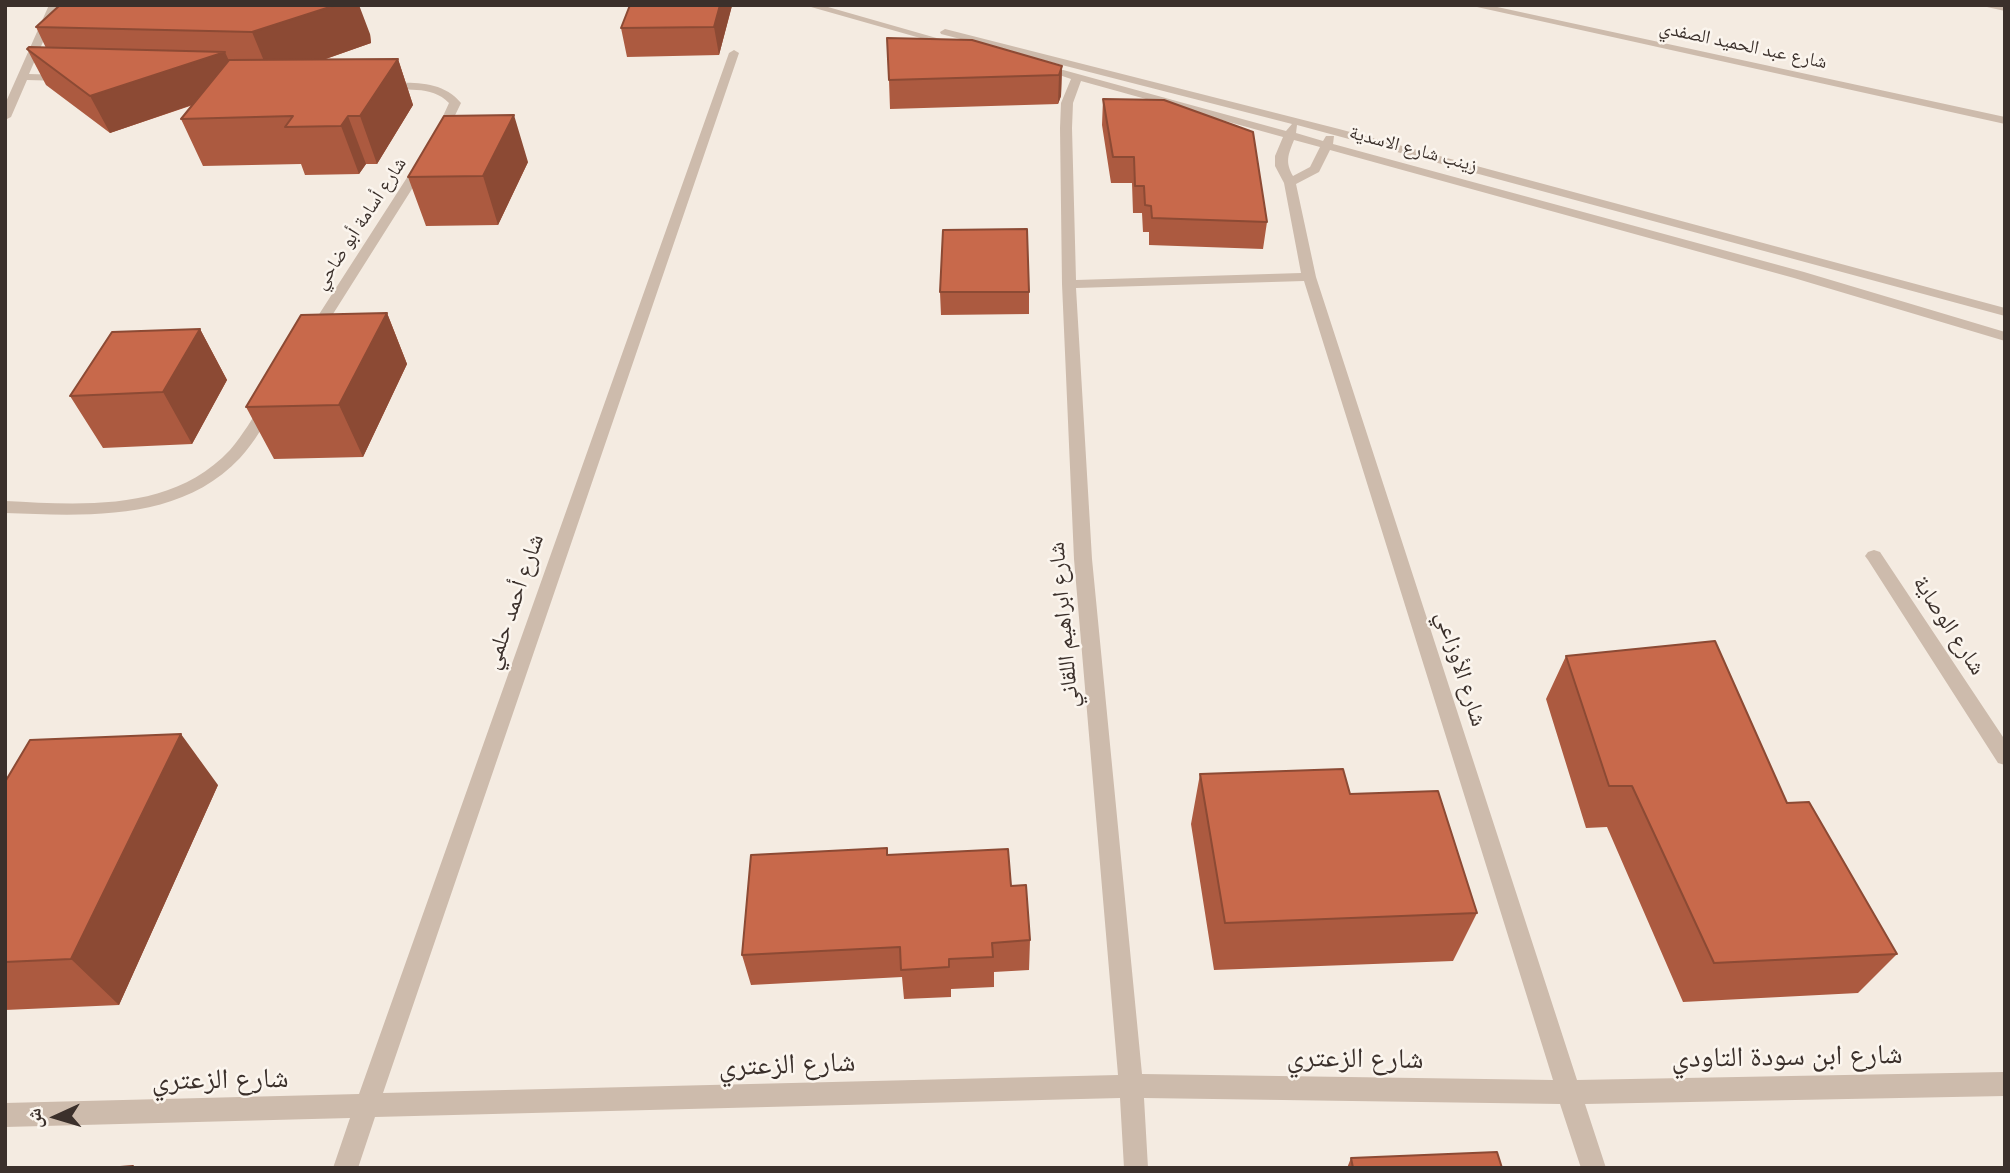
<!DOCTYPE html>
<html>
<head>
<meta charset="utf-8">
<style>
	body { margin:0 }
	#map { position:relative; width:2010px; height:1173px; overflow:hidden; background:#f4ebe1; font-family:Roboto,"Noto Naskh Arabic",sans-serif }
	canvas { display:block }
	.frame { position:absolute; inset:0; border:7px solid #3b302b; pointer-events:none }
	.north { position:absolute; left:21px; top:1082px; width:70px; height:70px; -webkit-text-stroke:5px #fbf5ee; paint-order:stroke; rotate:266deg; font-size:19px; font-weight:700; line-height:28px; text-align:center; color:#3b302b }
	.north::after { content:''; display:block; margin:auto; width:24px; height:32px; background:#3b302b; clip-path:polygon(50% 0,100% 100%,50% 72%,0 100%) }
</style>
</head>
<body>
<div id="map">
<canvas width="2010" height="1173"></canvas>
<div class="frame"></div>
<div class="north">ش</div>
</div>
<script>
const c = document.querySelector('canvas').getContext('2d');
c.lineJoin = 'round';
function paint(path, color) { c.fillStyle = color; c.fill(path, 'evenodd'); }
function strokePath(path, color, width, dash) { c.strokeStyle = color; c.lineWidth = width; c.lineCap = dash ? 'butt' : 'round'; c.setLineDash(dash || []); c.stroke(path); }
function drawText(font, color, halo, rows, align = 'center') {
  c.font = font + ' Roboto,"Noto Naskh Arabic",sans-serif'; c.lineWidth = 5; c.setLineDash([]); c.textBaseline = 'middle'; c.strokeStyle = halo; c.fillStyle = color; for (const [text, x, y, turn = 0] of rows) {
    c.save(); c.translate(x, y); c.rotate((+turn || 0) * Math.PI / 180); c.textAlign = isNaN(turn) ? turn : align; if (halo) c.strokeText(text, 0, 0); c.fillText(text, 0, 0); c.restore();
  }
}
const minor = new Path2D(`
	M49 5H59L29 74 63 75 68 78 63 81 27 80 11 117 5 120V104Z
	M804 5H821L961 45 952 47Z
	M1468 5H1488L2005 117V124Z
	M1986 5H2005V11L1987 7Z
	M945 29 1339 129 2005 308V316L1297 125 1296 133 1323 141 1326 136H1334L1333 144 1804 272 2005 332V341L1794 278 1330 150 1319 172 1296 184 1316 277 1577 1080 2005 1072V1096L1585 1104 1606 1168H1581L1560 1104 1144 1098 1148 1168H1124L1120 1098 375 1117 358 1168H333L350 1118 5 1127V1103L359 1094 729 53 734 50 739 53 383 1093 1118 1075 1074 559 1062 284 1060 128 1061 103 1071 79 1036 67 1045 65 1286 131 1292 124 941 34 940 32ZM1081 81 1283 137 1275 156V166L1284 183 1301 273 1076 280 1072 128 1073 103ZM1294 140 1320 147 1310 167 1293 176C1285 162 1288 155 1294 140ZM1304 281 1553 1080 1142 1074 1092 559 1076 288Z
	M385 83C412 83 442 80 461 103L444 138 434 136 449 103C431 84 404 92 381 88V84Z
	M423 158 429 162 321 333 314 337 309 336 307 333 417 162Z
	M269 399 277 404C265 422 255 442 240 458 180 522 86 516 5 513V501C83 505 172 512 230 450 243 435 253 417 264 401Z
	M1874 550 1880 552 2005 740V765L1998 763 1868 560 1865 556 1868 552Z`);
const wall = new Path2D(`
	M732 5 719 55 627 57 621 28Z
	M36 27 370 34 371 43 323 60 398 59 413 105 377 164H366L359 174 305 175 301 164 203 166 181 119 193 105 110 133 46 85 27 49 46 48Z
	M1062 66 1061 96 1058 104 890 109 889 80Z
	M1103 99 1267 222 1263 249 1149 245V232H1143L1142 213H1133L1132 183H1111L1102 125Z
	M528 162 498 225 426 226 408 177Z
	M940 292H1029V314L941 315Z
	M387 313 407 364 363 457 274 459 246 407Z
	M200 329 227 380 192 444 103 448 70 396Z
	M1566 656 1787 803 1897 954 1858 993 1683 1002 1607 827 1586 828 1546 699Z
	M1200 774 1350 794 1477 913 1453 961 1214 970 1191 824Z
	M5 782 218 785 119 1005 5 1010Z
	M887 848V855L1011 886 1030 940 1029 970 994 972V987L951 989V997L904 999 902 977 751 985 742 955Z
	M1351 1158 1502 1168H1347Z`);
const shadedWall = new Path2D(`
	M336 5H359L370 34 371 43 271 78 252 32Z
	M720 5 732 6 719 55 714 27Z
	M225 52 241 88 110 133 90 96Z
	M398 59 413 105 377 164 360 116Z
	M1062 66 1061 96 1058 104 1059 75Z
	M514 115 528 162 498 225 483 176Z
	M348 116 366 164 359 174 341 126Z
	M387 313 407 364 363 457 339 405Z
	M200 329 227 380 192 444 163 392Z
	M181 734 218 785 119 1005 71 959Z`);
const building = new Path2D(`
	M60 5H336L252 32 36 27Z
	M630 5H720L714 27 621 28Z
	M887 38 972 40 1062 66 1059 75 889 80Z
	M29 47 225 52 90 96 27 49Z
	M398 59 360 116H348L341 126 285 127 293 116 181 119 229 60Z
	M1103 99 1164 100 1253 132 1267 222 1152 218 1151 206 1145 205 1144 186H1135L1134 157H1113Z
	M514 115 483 176 408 177 444 116Z
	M1027 229 1029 292H940L943 230Z
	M387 313 339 405 246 407 301 315Z
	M200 329 163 392 70 396 112 332Z
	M1715 641 1787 803 1809 802 1897 954 1714 963 1632 786H1609L1566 656Z
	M181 734 71 959 5 962V782L30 740Z
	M1343 769 1350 794 1438 791 1477 913 1225 923 1200 774Z
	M887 848V855L1008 849 1011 886 1026 885 1030 940 992 943 993 957 949 959V967L901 970 900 947 742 955 751 855Z
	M1497 1152 1502 1168H1353L1351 1158Z
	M133 1166V1168H107Z`);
const farStreetnames = [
	["شارع عبد الحميد الصفدي",1743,46,12],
	["زينب شارع الاسدية",1413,150,15],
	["شارع أسامة أبو ضاحي",361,224,-57]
];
const streetNames = [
	["شارع أحمد حلمي",515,602,-71],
	["شارع ابراهيم اللقاني",1065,625,-95],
	["شارع الوصاية",1948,626,57],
	["شارع الأوزاعي",1460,669,72]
];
const nearStreetnames = [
	["شارع ابن سودة التاودي",1787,1058,-1],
	["شارع الزعتري",1355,1060,1],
	["شارع الزعتري",787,1066,-2],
	["شارع الزعتري",220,1081,-1]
];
paint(minor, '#cdbbac');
paint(wall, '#ac5a40');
paint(shadedWall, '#8c4a34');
paint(building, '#c8694b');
strokePath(building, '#8c4a34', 2);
drawText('19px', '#3b302b', '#fbf5ee', farStreetnames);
drawText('23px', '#3b302b', '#fbf5ee', streetNames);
drawText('28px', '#3b302b', '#fbf5ee', nearStreetnames);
</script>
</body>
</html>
